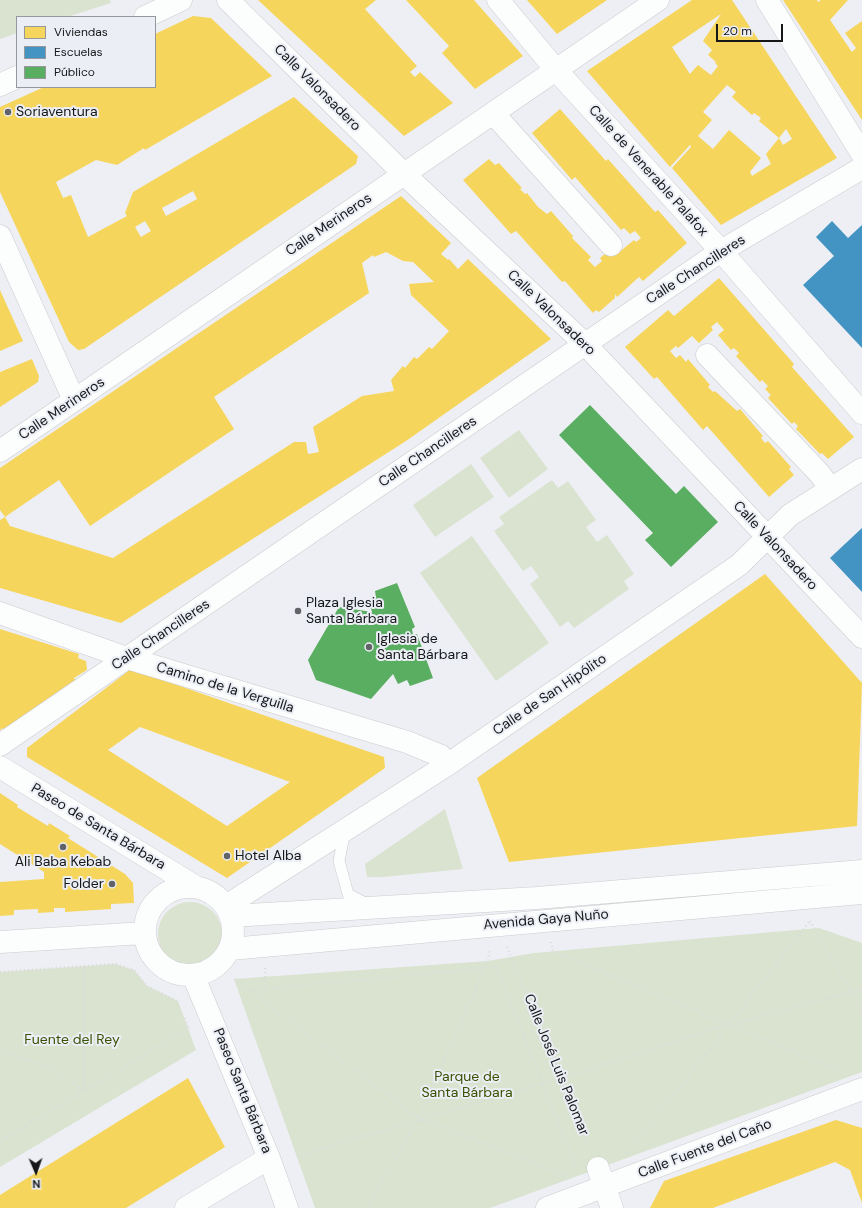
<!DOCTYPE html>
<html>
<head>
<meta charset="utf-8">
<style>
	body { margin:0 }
	#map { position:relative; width:862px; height:1208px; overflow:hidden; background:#eeeff4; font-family:"DM Sans",sans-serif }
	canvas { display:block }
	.legend { position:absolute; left:16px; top:16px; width:140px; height:72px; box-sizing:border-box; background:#eceef6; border:1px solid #96989e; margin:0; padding:5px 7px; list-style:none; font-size:12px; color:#161719 }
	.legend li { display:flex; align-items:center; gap:8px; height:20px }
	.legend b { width:20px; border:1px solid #96989e }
	.north { position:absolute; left:16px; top:1152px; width:40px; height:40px; -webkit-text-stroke:3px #eceef6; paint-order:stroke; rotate:178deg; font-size:11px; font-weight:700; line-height:16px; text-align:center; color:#161719 }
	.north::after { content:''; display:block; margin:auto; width:14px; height:18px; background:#161719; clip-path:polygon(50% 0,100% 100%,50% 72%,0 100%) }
	.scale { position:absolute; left:716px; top:24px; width:67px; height:18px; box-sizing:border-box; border:2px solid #161719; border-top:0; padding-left:5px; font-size:12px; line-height:14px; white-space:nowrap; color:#161719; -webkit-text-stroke:3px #eceef6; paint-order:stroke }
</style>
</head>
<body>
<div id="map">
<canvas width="862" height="1208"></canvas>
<ul class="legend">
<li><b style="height:11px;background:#f6d55c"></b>Viviendas</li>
<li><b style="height:11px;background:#4393c3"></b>Escuelas</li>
<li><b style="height:11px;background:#5aae61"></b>Público</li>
</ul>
<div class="north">N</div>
<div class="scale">20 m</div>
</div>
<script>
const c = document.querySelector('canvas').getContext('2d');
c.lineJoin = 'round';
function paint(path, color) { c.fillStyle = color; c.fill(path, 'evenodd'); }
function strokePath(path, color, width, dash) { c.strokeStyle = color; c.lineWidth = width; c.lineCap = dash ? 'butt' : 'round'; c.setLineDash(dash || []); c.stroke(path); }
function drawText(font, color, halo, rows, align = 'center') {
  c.font = font + ' "DM Sans",sans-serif'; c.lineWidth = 4; c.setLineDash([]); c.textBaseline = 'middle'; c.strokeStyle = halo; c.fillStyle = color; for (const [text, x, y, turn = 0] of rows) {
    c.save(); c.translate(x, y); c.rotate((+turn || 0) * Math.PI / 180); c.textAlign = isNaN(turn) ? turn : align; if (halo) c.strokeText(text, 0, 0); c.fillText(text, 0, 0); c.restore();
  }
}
const green = new Path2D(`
	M0 0H110L111 3 67 17H17V33L0 39Z
	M519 430 548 469 509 498 480 458Z
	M471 464 494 497 435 537 413 505Z
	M552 480 558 488 568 481 596 520 586 527 597 542 607 535 634 574 624 581 629 589 574 628 568 621 560 627 530 584 539 577 531 566 523 571 494 531 504 524 499 517Z
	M472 536 549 643 496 681 420 573Z
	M445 809 463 869 383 877H367L365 864Z
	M158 934a32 32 0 1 1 64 0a32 32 0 1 1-64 0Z
	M819 928 862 943V1072L490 1208H315L234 979 488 961 534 953Z
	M115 964 134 970 147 986 178 1001 196 1050 0 1167V972Z`);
const homes = new Path2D(`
	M258 0H376L365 9 417 66 410 72 415 77 420 72 453 103 404 136Z
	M406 0H474L523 56 475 89 442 53 449 46Z
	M527 0H607L557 34Z
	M692 0H732L837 158 721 225 672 168 691 147 690 145 670 167 587 71ZM721 14 703 41 712 50 708 55 716 62 715 63 718 66 711 75 698 65 690 74 672 47ZM727 85 736 92 732 97 752 115 754 113 761 118 759 121 779 138 786 129 792 139 783 145 779 138 766 154 771 164 752 176 750 172 761 158 729 130 713 149 698 136 712 120 703 112Z
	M783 0H817L818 2 821 0H848L830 20 852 52 856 48 845 33 862 21V120Z
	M193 16 211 18 272 76 145 150 144 148 117 165 96 160 56 182 63 198 71 195 88 237 127 216 125 213 133 192 294 97 358 156 356 164 84 349 78 350 69 342 0 192V107L44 87H155V34ZM193 191 197 199 166 216 162 208ZM145 221 151 231 141 237 135 227Z
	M560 109 606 161 608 159 655 212 658 210 687 243 643 281 639 277 617 297 615 294V298L599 312 596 310 593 313 565 281 562 282 516 231 511 234 463 180 489 159 495 165 499 163 522 188 520 189 525 194 527 193 538 207 547 214 551 211 573 236 572 238 591 257 588 260 595 267 602 261 600 258 613 247 618 253 634 240 636 242 641 238 635 231 630 234 624 228 621 230 575 177 572 180 532 133Z
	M401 196 451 243 441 254 448 260 449 259 458 269 468 259 551 339 406 441 121 623 0 588V520L5 517 10 526 113 558 294 442H306L308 454 319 452 313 427 362 396 394 391 391 380 403 366 405 368 414 357 417 359 429 347 432 349 449 331 411 295 409 284 434 282 413 262 403 261 386 252 374 257 373 255 362 263 369 293 214 397 234 429 90 526 59 480 5 517 0 510V468Z
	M719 278 794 364 792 367 854 437 828 459 822 453 820 454 796 429 798 426 794 422 792 424 768 398 771 395 765 389 768 386 762 380 760 382 736 356 739 353 734 348 731 350 718 335 724 330 717 322 711 327 713 330 699 343 692 336 678 348 676 346 670 351 676 358 680 355 686 362 688 359 710 385 708 387 713 392 715 391 737 411 740 409 763 436 761 438 765 443 768 441 791 467 789 469 794 475 769 497 707 426 703 430 657 377 654 379 625 347 668 310 674 316Z
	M0 290 23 341 0 351Z
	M32 359 39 376 38 382 0 407V372Z
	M765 574 862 683 857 826 509 862 477 778Z
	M0 629 79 654 78 658 86 661 87 670 74 678 76 681 5 731 3 728 0 730Z
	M131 669 384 757 385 768 227 878 27 757V748ZM140 727 290 782 227 826 108 750Z
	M0 793 18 805 17 807 48 826 49 823 70 836 68 838 125 874 133 883 134 903 111 904V909L65 912V908H54V912L38 913V909L14 910V915L0 916V882L44 879V872L0 844Z
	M188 1078 225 1147 126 1208H0V1195Z
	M836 1120 862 1128V1203L850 1170 835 1162 713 1208H650L664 1181Z`);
const schools = new Path2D(`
	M832 221 848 238 862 225V348L803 285 834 256 816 237Z
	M862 528V592L830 558Z`);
const public = new Path2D(`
	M590 405 676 494 684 486 718 522 671 567 645 540 653 533 559 435Z
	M397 583 415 627 412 629 413 635 417 634 433 678 410 686 407 680 398 684 393 674 371 699 316 680 308 660 339 607 372 612 369 602 376 598 375 591Z`);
const path = new Path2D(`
	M810 921 862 1012
	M551 942 553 951 843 1072
	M507 947 589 1147
	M84 966 115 964 134 970 147 986 179 1002
	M265 968 266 988
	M0 972 84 966V1090
	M234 979 419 1118 568 1176
	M249 990 496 967 576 1167
	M185 1018 189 1029
	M0 1050 55 1070 84 1091
	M0 1141 191 1027
	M628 1153 810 921
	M297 1156 561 1078 729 1024 862 990
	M367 1208 419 1118 488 961 490 949`);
const lane = new Path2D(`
	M345 830 339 861 348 894 367 904`);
const street = new Path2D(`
	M228 0 404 174 585 344 862 637
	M498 0 556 70 721 251 862 413
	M767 0 862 154
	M145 17 181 0
	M0 85 17 77
	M493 113 611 245
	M0 236 74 400
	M707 355 819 473 831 489
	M0 451 658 0
	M0 613 127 658 407 742 441 756 447 765
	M0 745 721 251 862 168
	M0 767 196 887
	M145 931a44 44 0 1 1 88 0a44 44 0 1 1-88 0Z
	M226 906 447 765 739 565 790 515 862 469
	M231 916 537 898 862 871
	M0 942 144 933
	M230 949 862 893
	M193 975 269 1158 287 1208
	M598 1168 612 1208
	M186 1208 269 1158
	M547 1208 862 1089`);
const markers = [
	[8,112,4,"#626366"],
	[298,611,4,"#626366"],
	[369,647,4,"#626366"],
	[63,847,4,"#626366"],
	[227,856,4,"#626366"],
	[112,884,4,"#626366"]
];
const streetNames = [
	["Calle Valonsadero",317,88,45],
	["Calle de Venerable Palafox",648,171,48],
	["Calle Merineros",329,225,-34],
	["Calle Chancilleres",696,270,-33],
	["Calle Valonsadero",551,313,44],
	["Calle Merineros",62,409,-34],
	["Calle Chancilleres",428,452,-34],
	["Calle Valonsadero",775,546,47],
	["Calle Chancilleres",161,635,-34],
	["Camino de la Verguilla",225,688,17],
	["Calle de San Hipólito",550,695,-34],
	["Paseo de Santa Bárbara",98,827,31],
	["Avenida Gaya Nuño",546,920,-5],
	["Calle José Luis Palomar",556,1065,68],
	["Paseo Santa Bárbara",242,1091,68],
	["Calle Fuente del Caño",705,1149,-21]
];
const poiNames = [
	["Soriaventura",16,112],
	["Plaza Iglesia",306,603],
	["Santa Bárbara",306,619],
	["Iglesia de",377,639],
	["Santa Bárbara",377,655],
	["Hotel Alba",235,856],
	["Ali Baba Kebab",63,862,"center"],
	["Folder",104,884,"right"]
];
const parkNames = [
	["Fuente del Rey",72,1040],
	["Parque de",467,1077],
	["Santa Bárbara",467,1093]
];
paint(green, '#d9e3d0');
paint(homes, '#f6d55c');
paint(schools, '#4393c3');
paint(public, '#5aae61');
strokePath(lane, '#cacbce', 12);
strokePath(street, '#cacbce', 23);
strokePath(path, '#dbdbdd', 2.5, [1, 3]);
strokePath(lane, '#fcfdfd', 11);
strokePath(street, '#fcfdfd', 22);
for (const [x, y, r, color] of markers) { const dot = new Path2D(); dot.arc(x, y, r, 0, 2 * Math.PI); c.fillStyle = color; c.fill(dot); strokePath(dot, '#eceef6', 1.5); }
drawText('14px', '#161719', '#eceef6', streetNames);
drawText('14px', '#161719', '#eceef6', poiNames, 'left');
drawText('14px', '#395200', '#eceef6', parkNames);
</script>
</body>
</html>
